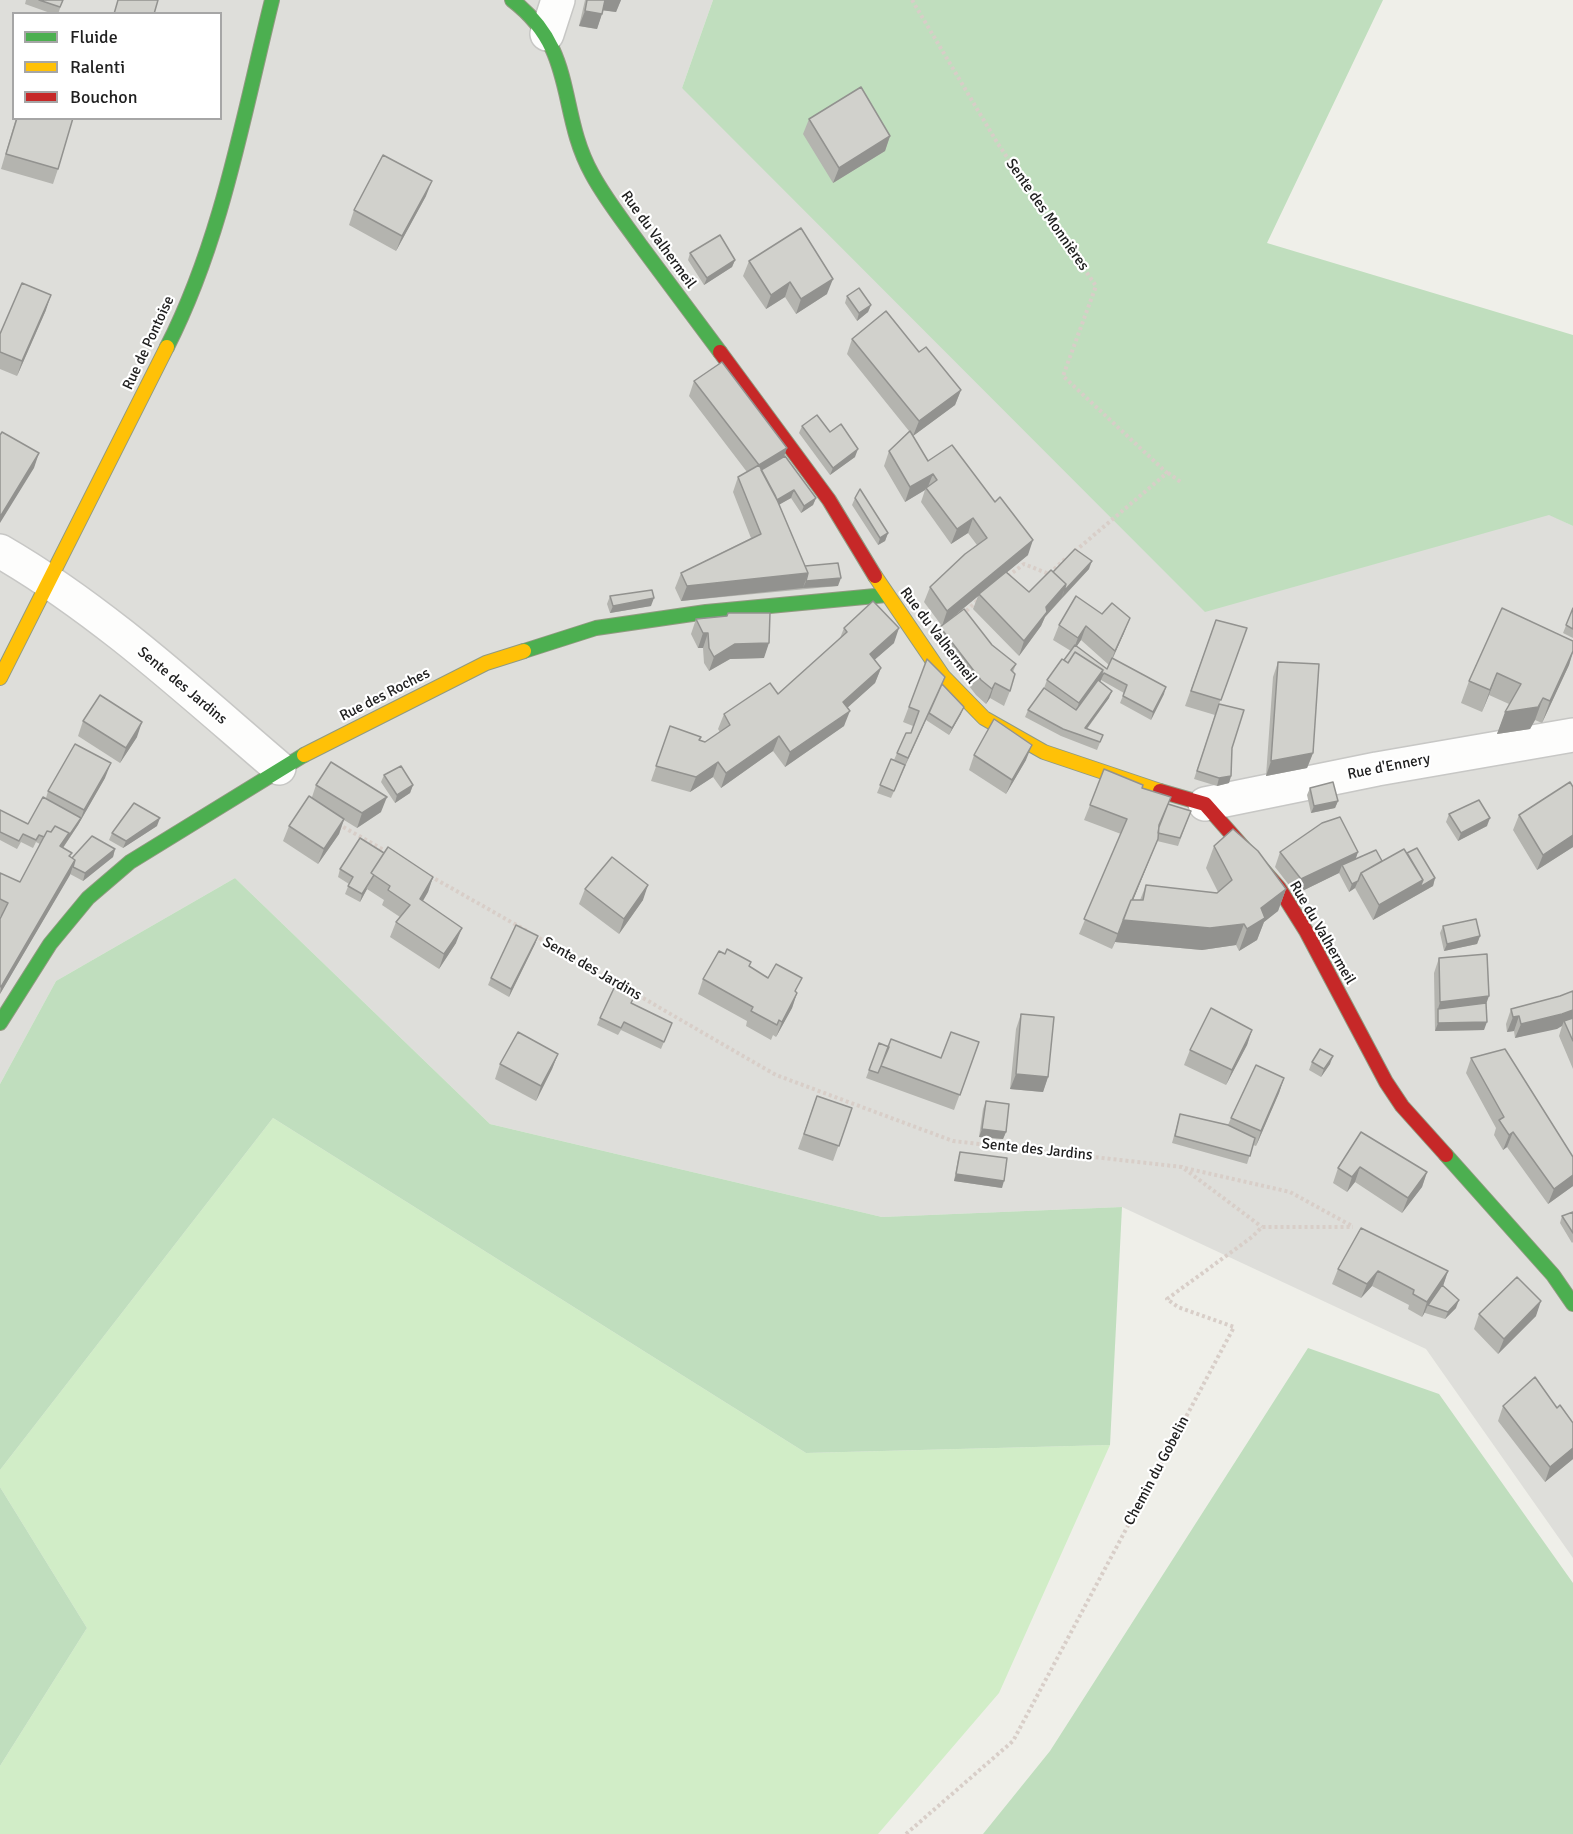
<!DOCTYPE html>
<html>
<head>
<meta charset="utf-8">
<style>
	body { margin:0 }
	#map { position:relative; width:1573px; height:1834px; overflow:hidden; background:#efefe9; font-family:Signika,sans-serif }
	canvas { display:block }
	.legend { position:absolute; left:12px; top:12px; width:210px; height:108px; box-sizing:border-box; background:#fff; border:2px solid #a6a6a6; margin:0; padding:8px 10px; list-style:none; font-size:18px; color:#202020 }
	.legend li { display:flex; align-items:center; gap:12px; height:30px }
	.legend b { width:30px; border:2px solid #a6a6a6 }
</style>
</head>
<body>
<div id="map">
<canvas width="1573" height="1834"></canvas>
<ul class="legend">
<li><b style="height:8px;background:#4caf50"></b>Fluide</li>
<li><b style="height:8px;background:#ffc107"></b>Ralenti</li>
<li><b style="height:8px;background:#c62828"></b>Bouchon</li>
</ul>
</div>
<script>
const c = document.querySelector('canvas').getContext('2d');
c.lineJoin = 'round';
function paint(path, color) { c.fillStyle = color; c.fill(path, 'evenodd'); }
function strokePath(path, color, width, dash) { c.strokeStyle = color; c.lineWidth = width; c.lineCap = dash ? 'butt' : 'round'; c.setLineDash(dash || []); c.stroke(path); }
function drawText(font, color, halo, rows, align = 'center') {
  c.font = font + ' Signika,sans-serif'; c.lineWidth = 4.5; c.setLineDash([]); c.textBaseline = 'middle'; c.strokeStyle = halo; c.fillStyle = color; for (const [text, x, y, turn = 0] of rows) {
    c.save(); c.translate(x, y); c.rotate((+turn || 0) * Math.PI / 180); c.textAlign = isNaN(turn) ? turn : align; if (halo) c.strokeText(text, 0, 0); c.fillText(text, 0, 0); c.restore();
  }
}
const residential = new Path2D(`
	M0 0H713L682 88 1573 526V1558L1426 1349 1122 1207 882 1217 490 1124 235 878 56 981 0 1084ZM14 14H220V118H14Z`);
const grass = new Path2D(`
	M273 1118 806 1453 1110 1445 999 1693 878 1834H0V1766L87 1628 0 1487V1470Z`);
const forest = new Path2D(`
	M713 0H1383L1267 243 1573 335V526L1549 515 1205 612 682 88Z
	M235 878 490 1124 882 1217 1122 1207 1110 1445 806 1453 273 1118 0 1470V1084L56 981Z
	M1308 1348 1439 1394 1573 1583V1834H983L1050 1751Z
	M0 1487 87 1628 0 1766Z`);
const path = new Path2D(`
	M912 0 998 144 1096 286 1063 376 1167 473 1074 552
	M1168 473 1182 483
	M1008 576 1024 564 1049 574 1066 558
	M962 615 978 600
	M338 824 389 853
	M430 876 527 931
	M534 935 776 1075 953 1141 1182 1167 1262 1227
	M1185 1168 1290 1192 1352 1226
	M906 1834 1013 1741 1234 1327 1178 1307 1167 1299 1252 1237 1262 1227H1353`);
const street = new Path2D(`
	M547 34 558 0
	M0 551C102 610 190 692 279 768
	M1205 804 1377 769 1573 735`);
const fast = new Path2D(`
	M512 0C578 50 557 111 592 174 606 200 624 222 641 246 667 281 694 317 720 352
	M167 347C222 239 243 117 272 0
	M524 651 596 628 706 612 886 595
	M0 1023 50 944 88 898 130 862 304 755
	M1446 1155 1553 1275 1573 1304`);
const slow = new Path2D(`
	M875 576 943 676 984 718 1044 752 1160 791
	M0 678 167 347
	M304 755 486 663 524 651`);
const jam = new Path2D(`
	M720 352 829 500 875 576
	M1160 791 1205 804 1279 888 1306 931 1386 1082 1402 1106 1446 1155`);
const wall = new Path2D(`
	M26 0H63L58 14H53L25 4Z
	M585 0H621L616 12 603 10 597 29 579 26Z
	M16 118H73L58 169 53 184 1 169Z
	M809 119 890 136 885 151 833 183 803 134Z
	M426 196 396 251 349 225 354 210Z
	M690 253 735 260 732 267 704 285 688 260Z
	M749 261 827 294 796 314 785 297 766 309 743 276Z
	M847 296 871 305 868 312 857 321 845 303Z
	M46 310 17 376 0 369V334Z
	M852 339 919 352 961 390 955 405 913 436 928 461 1028 555 1007 572 1029 592 1053 572 1089 569 1045 617 1041 626 1019 656 973 609 978 596 942 626 924 602 930 587 977 545 968 533 951 544 921 502 925 490 905 502 884 466 889 451 909 431 847 354Z
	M694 381 785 456 816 498 813 505 801 513 791 498 779 504 805 566 838 586 681 601 675 588 681 573 751 538 733 492 738 477 747 472 689 396Z
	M802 426 830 432 855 457 830 475 799 433Z
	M855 498 888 533 885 541 878 545 852 505Z
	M610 596 651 606 610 613 607 604Z
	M1076 596 1124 633 1113 658 1164 694 1151 720 1120 703 1124 693 1101 680 1100 682 1109 698 1087 729 1103 735 1097 750 1061 736 1025 717 1028 710 1044 688 1047 680 1071 651 1053 640 1059 625ZM1081 640 1109 665 1107 669 1077 646Z
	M1573 608V638L1563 633Z
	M696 619 764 658 730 659 709 671 704 663 703 648H698L691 634Z
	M1216 620 1247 628 1219 704 1232 748 1231 776 1229 783 1217 786 1194 779 1215 715 1185 706Z
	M940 627 1016 664 1013 672 1010 691 1004 706 990 698 986 704 976 695 935 642Z
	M844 628 894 643 874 660 881 668 875 683 847 708 844 726 785 767 773 751 721 788 713 777 690 792 651 781 670 726 705 742 720 732 718 729 724 714 778 694 840 638Z
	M1573 641V653L1569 665 1542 723 1535 720 1530 729 1497 734 1509 704 1489 695 1482 712 1461 703 1469 681Z
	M927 659 961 714 949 735 926 720 891 798 877 793 891 759 894 760 897 753 911 733 913 726 903 722Z
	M1278 662 1313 753 1307 768 1266 776 1273 677Z
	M83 721 137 737 120 763 78 736Z
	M974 755 1026 760 1006 794 969 770Z
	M384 775 413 785 410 793 395 803 381 782Z
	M105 778 78 825 63 848 72 858 115 849 113 857 83 881 70 874 0 994V919L1 917 0 916V873L20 882 40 844 36 842 33 848 21 842 17 849 0 840V810L28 824 46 798 48 791Z
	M316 785 381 812 357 828 344 820 339 834 318 864 283 841 289 826 312 797Z
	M1573 787V847L1537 870 1513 830 1519 815Z
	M1142 788 1168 804 1191 811 1178 846 1157 841 1133 900H1140L1146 885 1217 893 1218 892 1206 868 1214 846 1286 889 1278 911 1264 922 1257 940 1239 951 1236 945 1202 950 1115 942 1112 949 1079 934 1121 834 1084 820 1090 805Z
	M1310 788 1338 801 1335 808 1311 813 1307 795Z
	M1449 814 1487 826 1458 841 1446 822Z
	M157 826 123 848 109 840 112 833Z
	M1280 852H1358L1355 859 1382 861 1407 853 1435 878 1433 886 1373 920 1355 888 1349 892 1339 873 1296 894 1275 867Z
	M384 853 433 877 428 892 423 901 456 943 439 969 390 937 396 922 400 917 382 905 384 900 367 889 360 902 345 894 349 884 338 877 340 869Z
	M585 889 643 900 619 934 579 904Z
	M1443 926 1480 936 1477 944 1444 951 1440 933Z
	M538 936 535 944 509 997 488 985 491 978Z
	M1439 958 1486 1003 1484 1030 1435 1031 1434 973Z
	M749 967 797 993 792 1008 776 1037 773 1035 771 1040 746 1026 747 1021 698 994 703 979Z
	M1573 991V1069L1559 1036 1562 1026 1515 1038 1514 1031 1507 1032 1506 1024 1511 1009 1560 996Z
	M631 1003 672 1023 661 1049 621 1030 618 1035 597 1025 600 1018Z
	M1021 1014 1048 1077 1043 1092 1010 1089 1016 1029Z
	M1252 1030 1247 1045 1226 1085 1184 1065 1190 1050Z
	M979 1042 954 1110 866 1078 879 1043 889 1047 941 1058Z
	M558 1054 552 1069 536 1101 495 1079 500 1064Z
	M1471 1058 1573 1157V1186L1548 1204 1507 1147 1503 1150 1494 1135 1496 1128 1466 1073Z
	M1312 1062 1330 1064 1321 1077 1309 1070Z
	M1284 1078 1279 1093 1256 1146 1253 1145 1247 1164 1172 1143 1180 1114 1228 1125 1231 1118Z
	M817 1096 852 1108 833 1161 798 1149Z
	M986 1101 1006 1132 1003 1139 979 1137 983 1109Z
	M1361 1132 1427 1172 1422 1187 1402 1213 1355 1182 1347 1192 1333 1183 1338 1168Z
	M960 1152 1002 1188 954 1181 958 1159Z
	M1573 1212V1242L1572 1243 1560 1223 1562 1216Z
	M1338 1269 1448 1271 1443 1286 1456 1308 1445 1319 1425 1313V1312L1422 1317 1408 1309 1409 1305 1372 1286 1361 1298 1332 1284Z
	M1479 1314 1536 1316 1498 1354 1474 1329Z
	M1503 1406 1557 1408 1573 1423V1459L1545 1482 1498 1421Z`);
const shadedWall = new Path2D(`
	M604 0H621L616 12 600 10Z
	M585 11 602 14 597 29 579 26Z
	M890 136 885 151 833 183 839 168Z
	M432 181 426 196 396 251 402 236Z
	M735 260 732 267 704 285 707 278Z
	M833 279 827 294 796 314 801 299Z
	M790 282 785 297 766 309 771 295Z
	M51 295 46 310 17 376 22 361Z
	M871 305 868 312 857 321 859 313Z
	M961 390 955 405 913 436 919 421Z
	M787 448 782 463 756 473 759 465Z
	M858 449 855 457 830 475 833 468Z
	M39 453 34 468 0 523V517Z
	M933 474 927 489 926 488 925 490 905 502 910 487Z
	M794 490 791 498 770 510 773 502Z
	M816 498 813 505 801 513 804 506Z
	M973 518 968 533 951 544 957 529Z
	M888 533 885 541 878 545 880 538Z
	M1033 540 1028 555 942 626 947 611Z
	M1092 561 1089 569 1061 599 1064 591Z
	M808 573 803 588 681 601 687 586Z
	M841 578 838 586 803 588 806 581Z
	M1066 584 1061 599 1045 617 1041 626 1019 656 1024 641 1046 607Z
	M654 598 651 606 610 613 613 606Z
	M1130 618 1124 633 1109 666 1115 651Z
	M1086 626 1081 640 1072 653 1078 638Z
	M899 628 894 643 864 669 870 654Z
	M703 633H708L703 648H698Z
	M769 643 764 658 730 659 709 671 714 657 735 644Z
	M1573 651 1569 665 1542 723 1550 701Z
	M881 668 875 683 837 717 843 702Z
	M1103 670 1104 673 1101 680 1074 718 1079 703Z
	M1497 673 1489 695 1482 712 1490 690Z
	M945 677 939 692 929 713 902 772 908 758Z
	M995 683 990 698 986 704 992 689Z
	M1166 687 1164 694 1151 720 1153 712Z
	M1112 691 1109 698 1082 735 1085 728Z
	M1543 698 1535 720 1530 729 1497 734 1505 712Z
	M964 707 961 714 949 735 952 728Z
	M850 711 844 726 785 767 790 752Z
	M142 722 137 737 120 763 126 748Z
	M779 736 773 751 721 788 726 773Z
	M1032 745 1026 760 1006 794 1012 780Z
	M1313 753 1307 768 1266 776 1271 761Z
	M718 762 713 777 690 792 696 777Z
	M111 763 105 778 78 825 54 861 60 846 69 833 81 818 84 810Z
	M1231 776 1229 783 1217 786 1219 778Z
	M413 785 410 793 395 803 397 795Z
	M387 797 381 812 357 828 362 813Z
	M1338 801 1335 808 1311 813 1314 806Z
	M160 818 157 826 123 848 126 841Z
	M1490 818 1487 826 1458 841 1461 833Z
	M344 819 339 834 318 864 324 849Z
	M1573 835V847L1537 870 1543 855Z
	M1158 839 1125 920 1244 924 1236 945 1202 950 1115 942 1112 949 1123 920Z
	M115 849 113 857 83 881 85 873Z
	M1358 852 1353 867 1342 865 1339 873 1296 894 1301 879Z
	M75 860 70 875 0 994 1 987Z
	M433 877 428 892 415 914 420 899Z
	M1435 878 1433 886 1373 920 1379 905 1423 880Z
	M1358 881 1355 888 1349 892 1352 884Z
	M648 885 643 900 619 934 624 919Z
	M366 888 367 889 360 902 362 894Z
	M1286 889 1278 911 1264 922 1257 940 1239 951 1247 929 1261 908Z
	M462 928 456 943 439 969 444 954Z
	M538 936 535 944 509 997 511 989Z
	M1480 936 1477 944 1444 951 1447 944Z
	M797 993 792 1008 776 1037 782 1022Z
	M1489 996 1484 1010 1438 1009 1440 1002Z
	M1573 1010V1022L1564 1021 1562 1026 1557 1029 1515 1038 1521 1024Z
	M1519 1016 1514 1031 1507 1032 1513 1017Z
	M1487 1022 1484 1030 1435 1031 1438 1023Z
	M1252 1030 1247 1045 1226 1085 1232 1070Z
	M558 1054 552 1069 536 1101 541 1086Z
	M1333 1056 1330 1064 1321 1077 1324 1069Z
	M1016 1074 1048 1077 1043 1092 1010 1089Z
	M1284 1078 1279 1093 1256 1146 1261 1131Z
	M982 1129 1006 1132 1003 1139 979 1137Z
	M1513 1132 1507 1147 1503 1150 1509 1135Z
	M1360 1167 1355 1182 1347 1192 1352 1177Z
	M1427 1172 1422 1187 1402 1213 1408 1198Z
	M956 1174 1004 1181 1002 1188 954 1181Z
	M1573 1175V1186L1548 1204 1554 1189Z
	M1378 1271 1372 1286 1361 1298 1367 1284Z
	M1448 1271 1443 1286 1428 1305 1425 1312 1422 1317 1427 1302Z
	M1459 1300 1456 1308 1445 1319 1448 1312Z
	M1541 1301 1536 1316 1498 1354 1504 1339Z
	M1573 1448V1459L1545 1482 1550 1467Z`);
const building = new Path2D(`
	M39 0H63L60 7Z
	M118 0H158L154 14H114Z
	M587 0H605L602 14 585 11Z
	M861 87 890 136 839 168 809 119Z
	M17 118H73L58 169 6 154Z
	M383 155 432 181 402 236 354 210Z
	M801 228 833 279 801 299 790 282 771 295 749 261Z
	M720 235 735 260 707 278 690 253Z
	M22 283 51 295 22 361 0 352V334Z
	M859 288 871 305 859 313 847 296Z
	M886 311 919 352 926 347 961 390 919 421 852 339Z
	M722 362 787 448 759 465 694 381Z
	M817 415 830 432 841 424 858 449 833 468 802 426Z
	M910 431 928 461 952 445 995 502 1000 497 1033 540 947 611 930 587 965 554 987 538 973 518 957 529 926 488 937 480 933 474 910 487 889 451Z
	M2 432 39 453 0 517V435Z
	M785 456 816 498 804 506 794 490 777 500 761 470Z
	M759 465 775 495 808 573 687 586 681 573 761 534 738 477Z
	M860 489 888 533 880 538 855 498Z
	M1075 549 1092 561 1064 591 1066 584 1053 572Z
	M838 563 841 578 806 581 808 573 805 566Z
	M1051 570 1066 584 1046 607 1047 612 1024 641 979 594 1006 572 1029 592Z
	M652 590 654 598 613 606 610 596Z
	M1076 596 1102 614 1112 603 1130 618 1115 651 1086 626 1078 638 1059 625Z
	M873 601 899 628 870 654 881 668 843 702 850 711 790 752 779 736 726 773 718 762 696 777 656 766 670 726 701 737 699 740 705 742 730 725 724 714 770 683 778 694 847 632 844 628Z
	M1502 608 1573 641V651L1550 701 1543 698 1538 707 1505 712 1521 684 1497 673 1490 690 1469 681Z
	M1573 608V629L1566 625Z
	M964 609 992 645 1016 664 1011 670 1015 674 1010 691 995 683 992 689 981 680 940 627Z
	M728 613H770L769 643 735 644 714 657 709 648 708 633H703L696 619 727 616Z
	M1216 620 1247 628 1221 700 1191 691Z
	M1075 645 1107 669 1112 658 1166 687 1153 712 1123 696 1127 685 1104 673 1100 678 1103 670 1075 652 1068 663 1064 660Z
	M1075 652 1103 670 1079 703 1047 680 1062 659 1068 663Z
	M927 659 945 677 908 758 897 753 906 733H911L919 711 909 707Z
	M1278 662 1319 664 1313 753 1271 761Z
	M1098 680 1112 691 1085 728 1103 735 1100 742 1063 729 1028 710 1044 688 1076 710Z
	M942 684 964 707 952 728 929 713Z
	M100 695 142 722 126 748 83 721Z
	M1219 704 1244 710 1232 748 1231 776 1219 778 1197 771Z
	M994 719 1032 745 1012 780 974 755Z
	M75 744 111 763 84 810 48 791Z
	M891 759 905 765 894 791 880 785Z
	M331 762 387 797 362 813 316 785Z
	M401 766 413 785 397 795 384 775Z
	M1104 769 1143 785 1142 788 1171 797 1159 825 1158 839 1132 900H1131L1118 934 1084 919 1127 819 1090 805Z
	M1333 782 1338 801 1314 806 1310 788Z
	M1570 782 1573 787V835L1543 855 1519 815Z
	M309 796 344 819 324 849 289 826Z
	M43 797 81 818 66 840 69 833 55 826 51 832 47 831 44 837 39 835 36 840 23 834 19 841 0 832V810L28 824Z
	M1479 800 1490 818 1461 833 1449 814Z
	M134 803 160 818 126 841 112 833Z
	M1168 804 1191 811 1180 838 1158 833 1159 827Z
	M1340 817 1358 852 1301 879 1280 852 1322 823Z
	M55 826 69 833 60 846 72 853 69 856 75 860 1 987 0 986V919L8 903 0 899V873L20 882 47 831 51 832Z
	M1233 829 1258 851 1286 889 1261 908 1265 918 1247 929 1244 924 1210 928 1123 920 1131 900H1143L1146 885 1217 893 1232 880 1214 846Z
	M92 836 115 849 85 873 73 867 75 860 72 858Z
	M360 838 384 853 371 873 374 875 362 894 348 886 353 877 340 869Z
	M388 847 433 877 420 899 462 928 444 954 396 922 410 905 388 890 390 886 371 873Z
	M1417 848 1435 878 1420 887 1423 880 1407 853Z
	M1404 849 1423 880 1379 905 1361 873Z
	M1376 850 1382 861 1361 873 1358 881 1352 884 1342 865Z
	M612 857 648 885 624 919 585 889Z
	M1476 919 1480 936 1447 944 1443 926Z
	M516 925 538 936 511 989 491 978Z
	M727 949 751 962 749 966 768 978 776 964 802 978 795 991 797 993 782 1022 779 1020 777 1025 751 1011 753 1007 703 979 719 951 725 954Z
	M1487 954 1489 996 1440 1002 1439 958Z
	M615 986 634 997 631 1003 672 1023 664 1042 624 1022 621 1028 600 1018Z
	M1573 991V1010L1562 1014 1521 1024 1519 1016 1513 1017 1511 1009 1560 996Z
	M1486 1003 1487 1022 1438 1023V1009Z
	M1211 1008 1252 1030 1232 1070 1190 1050Z
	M1021 1014 1054 1017 1048 1077 1016 1074Z
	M1573 1018V1041L1564 1021Z
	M518 1032 558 1054 541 1086 500 1064Z
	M951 1032 979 1042 960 1095 881 1066 891 1039 941 1058Z
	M879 1043 889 1047 878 1073 869 1070Z
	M1320 1049 1333 1056 1324 1069 1312 1062Z
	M1505 1049 1573 1157V1175L1554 1189 1513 1132 1509 1135 1499 1120 1504 1117 1471 1058Z
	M1256 1065 1284 1078 1261 1131 1231 1118Z
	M817 1096 852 1108 839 1146 804 1134Z
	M986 1101 1009 1104 1006 1132 982 1129Z
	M1180 1114 1228 1125 1255 1138 1250 1156 1175 1136Z
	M1361 1132 1427 1172 1408 1198 1360 1167 1352 1177 1338 1168Z
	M960 1152 1007 1158 1004 1181 956 1174Z
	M1573 1212V1233L1562 1216Z
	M1361 1228 1448 1271 1427 1302 1413 1294 1414 1290 1378 1271 1367 1284 1338 1269Z
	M1517 1277 1541 1301 1504 1339 1479 1314Z
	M1442 1285 1459 1300 1448 1312 1428 1305Z
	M1535 1377 1557 1408 1560 1405 1573 1423V1448L1550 1467 1503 1406Z`);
const streetNames = [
	["Sente des Monnières",1047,215,55],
	["Rue du Valhermeil",658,240,54],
	["Rue de Pontoise",149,343,-65],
	["Rue du Valhermeil",938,636,53],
	["Sente des Jardins",182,686,40],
	["Rue des Roches",385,695,-27],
	["Rue d'Ennery",1389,767,-11],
	["Rue du Valhermeil",1322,933,60],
	["Sente des Jardins",592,969,30],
	["Sente des Jardins",1037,1150,6],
	["Chemin du Gobelin",1157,1471,-62]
];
paint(residential, '#dededa');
paint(grass, '#d1edc7');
paint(forest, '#c0debe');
strokePath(street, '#c7c7c5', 36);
strokePath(fast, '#909a80', 16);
strokePath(slow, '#909a80', 16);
strokePath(jam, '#909a80', 16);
strokePath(path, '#d8cec8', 4, [3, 3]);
strokePath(street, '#fdfdfc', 33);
strokePath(fast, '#4caf50', 14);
strokePath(slow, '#ffc107', 14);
strokePath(jam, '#c62828', 14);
paint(wall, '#b4b4af');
paint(shadedWall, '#92928f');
paint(building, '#d1d1cc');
strokePath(building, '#92928f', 1.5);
drawText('15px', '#202020', '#fff', streetNames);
</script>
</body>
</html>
